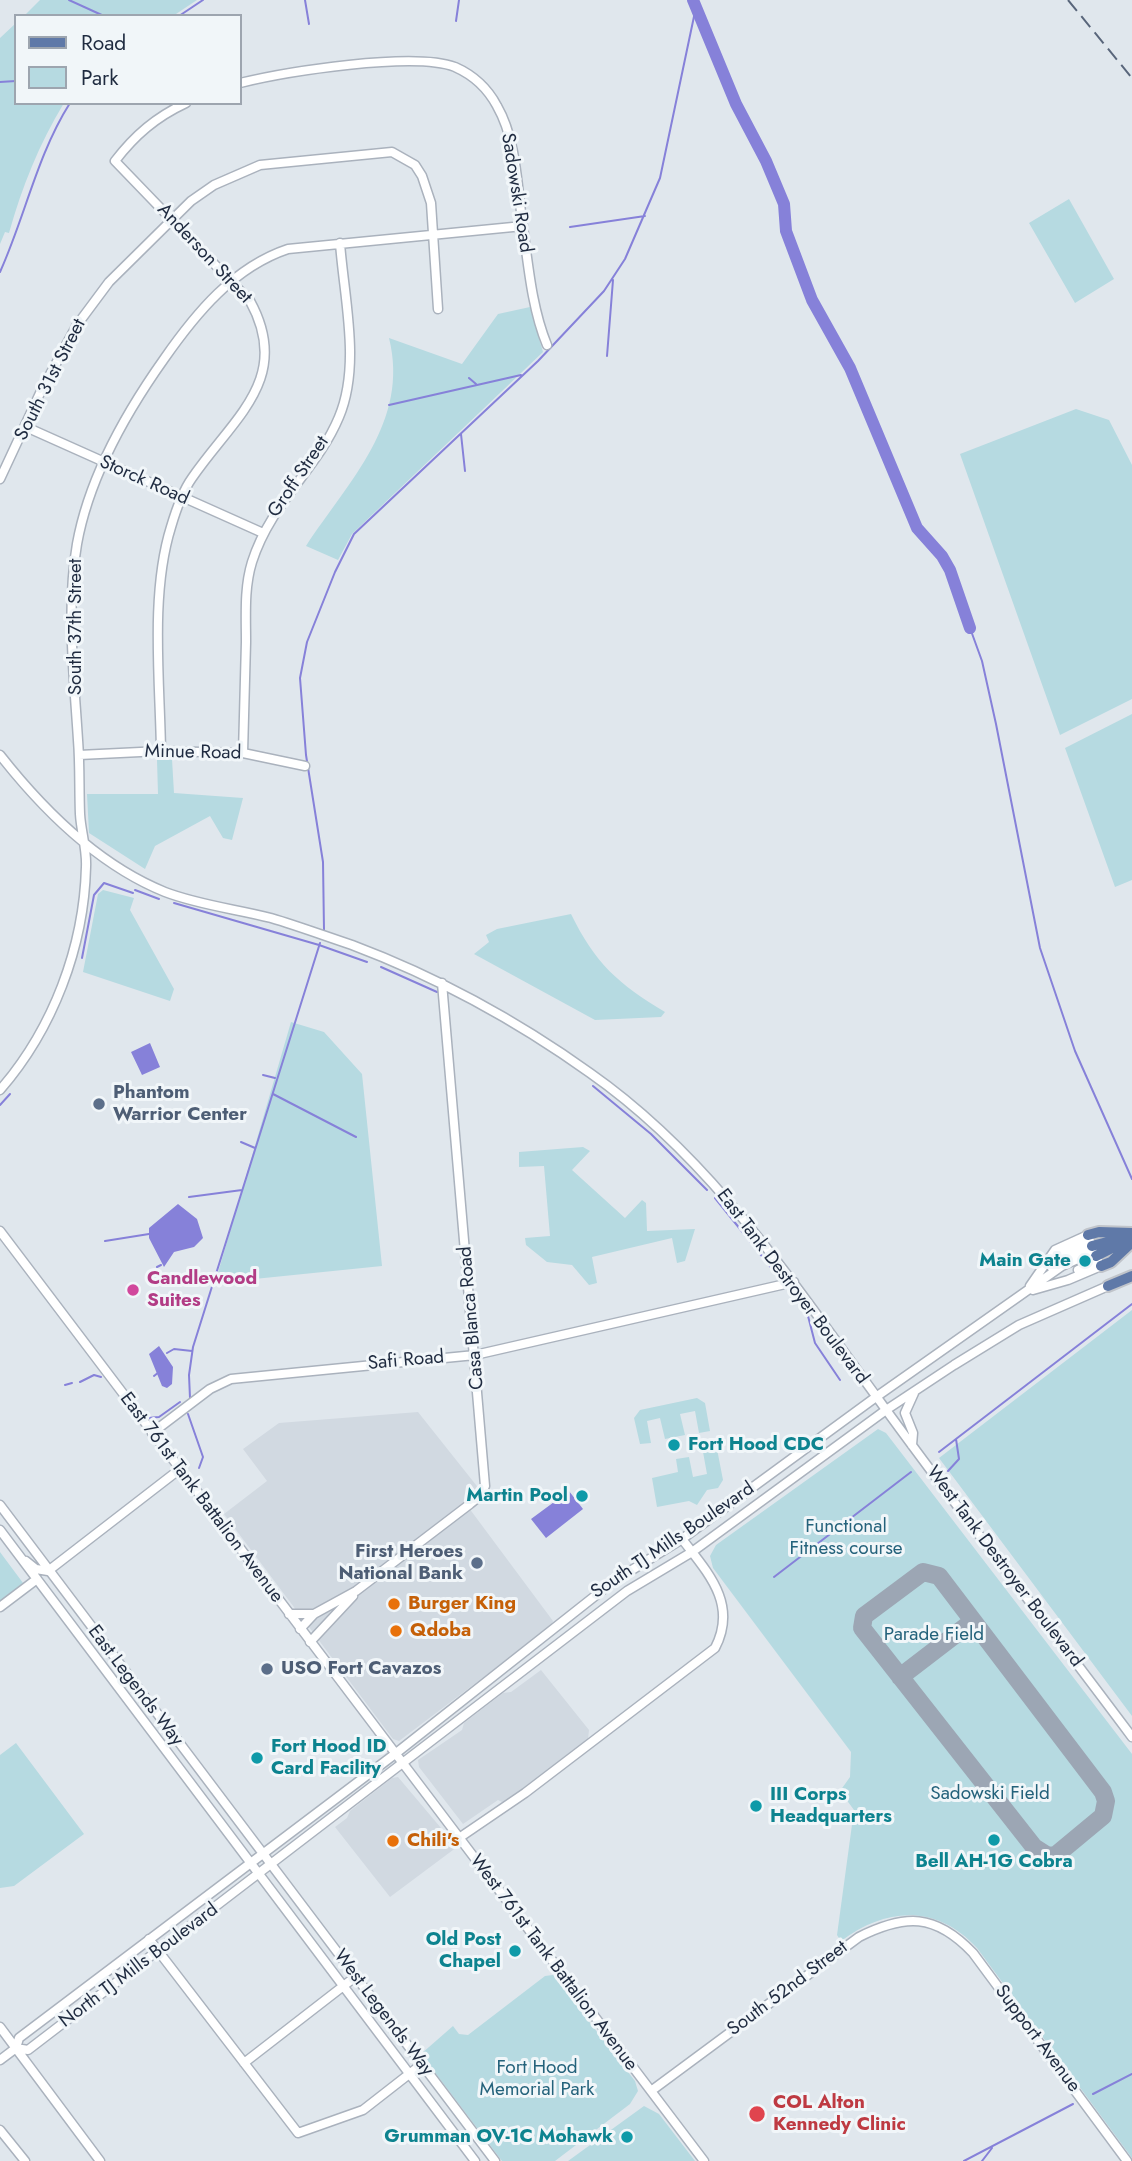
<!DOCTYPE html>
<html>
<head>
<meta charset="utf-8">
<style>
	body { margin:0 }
	#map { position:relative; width:1132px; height:2161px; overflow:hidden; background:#e0e7ed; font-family:Jost,sans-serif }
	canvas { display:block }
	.legend { position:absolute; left:14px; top:14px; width:228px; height:91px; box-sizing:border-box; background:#f1f6f9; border:2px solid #9da5af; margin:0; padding:9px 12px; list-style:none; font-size:21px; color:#1f2b40 }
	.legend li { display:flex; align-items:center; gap:14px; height:35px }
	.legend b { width:35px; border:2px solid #9da5af }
</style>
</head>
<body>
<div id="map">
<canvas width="1132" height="2161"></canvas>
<ul class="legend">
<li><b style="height:9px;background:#5f79a8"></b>Road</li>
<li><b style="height:19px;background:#b6dae1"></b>Park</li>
</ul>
</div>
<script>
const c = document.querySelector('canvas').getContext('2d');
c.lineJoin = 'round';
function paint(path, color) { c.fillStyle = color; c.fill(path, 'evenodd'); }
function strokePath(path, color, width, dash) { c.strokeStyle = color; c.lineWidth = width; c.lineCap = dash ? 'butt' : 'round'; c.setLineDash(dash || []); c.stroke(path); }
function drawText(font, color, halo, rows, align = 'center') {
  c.font = font + ' Jost,sans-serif'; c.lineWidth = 6; c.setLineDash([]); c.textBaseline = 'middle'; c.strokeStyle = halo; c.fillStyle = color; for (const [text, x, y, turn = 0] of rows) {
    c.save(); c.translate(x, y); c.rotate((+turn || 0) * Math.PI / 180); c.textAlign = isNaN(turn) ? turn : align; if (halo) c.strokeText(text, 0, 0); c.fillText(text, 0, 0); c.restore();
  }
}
const built = new Path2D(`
	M418 1412 480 1490 466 1504 553 1621 551 1626 399 1741 393 1739 224 1514 267 1481 243 1449 279 1423Z
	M541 1670 589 1730 588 1739 504 1803 498 1800 463 1824 419 1767 418 1760 462 1730 464 1723 503 1693 511 1692Z
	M398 1777 457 1847 390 1897 335 1827 347 1818 350 1811 392 1778Z`);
const green = new Path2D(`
	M40 0H197L173 16H24Z
	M16 23V103H64C39 144 22 187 9 233L5 232 0 244V38Z
	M1069 199 1114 279 1075 303 1029 223Z
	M530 307 543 352 352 534 338 560 306 546C348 482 410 422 389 338L462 364 498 314Z
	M1076 409 1109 420 1132 465V699L1060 735 960 454Z
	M1132 714V880L1115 887 1065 748Z
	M172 759 174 793 243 798 232 840 223 838 210 816 155 846 145 869 89 833 87 794H158L157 760Z
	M103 890 134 898 130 910 174 989 170 1001 83 972 98 894Z
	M571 914C595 963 618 984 665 1012L661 1017 595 1020 474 954 489 942 486 935 497 929Z
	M291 1022 324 1032 362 1074 382 1266 215 1283Z
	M583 1147 590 1151 572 1170 625 1218 642 1200 646 1203 647 1231 695 1229 685 1261 677 1263 672 1238 592 1257 597 1283 589 1285 572 1265 547 1262 526 1245 525 1238 550 1236 544 1166 519 1167V1152Z
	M1132 1310V1716L939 1458Z
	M697 1398 705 1403 710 1431 699 1433 695 1411 680 1414 685 1435 665 1439 660 1418 647 1421 651 1443 640 1444 634 1418 640 1410Z
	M878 1429 886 1433 1132 1754V2158L977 1948C937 1904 886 1907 841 1941L837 1935 854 1810 840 1791 850 1777 851 1752 713 1568 710 1556 716 1545Z
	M717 1449 723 1480 718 1488 707 1490 697 1505 689 1501 657 1507 652 1478 678 1472 676 1459 689 1457 693 1477 707 1474 703 1452Z
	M0 1552 23 1583 0 1601Z
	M16 1743 84 1834 14 1886 0 1888V1755Z
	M553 1975 635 2081 638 2091 630 2104 555 2161H502L421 2054 453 2026 459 2034 468 2035 545 1976Z
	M644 2106 659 2114 695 2161H568Z`);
const water = new Path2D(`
	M150 1043 160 1067 142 1075 131 1052Z
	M178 1204 197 1219 203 1238 194 1247 174 1252 164 1267 149 1238V1228Z
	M159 1346 173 1367 172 1384 167 1388 162 1386 149 1354Z
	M569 1491 583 1509 546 1538 531 1519Z`);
const stream = new Path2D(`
	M69 0 104 16
	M305 0 309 24
	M179 16 203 0
	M456 21 459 0
	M0 82 16 81
	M570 227 645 216
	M0 272C25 217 37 155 70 103
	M607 356 613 280
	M469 378 476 384
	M389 405 521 375
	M461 434 465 471
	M970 628 982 661 996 724 1040 948 1075 1051 1132 1179
	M135 890 159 899
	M174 903 319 945 367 962
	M324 930 323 862 306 755 300 678 307 642 335 572 354 534 538 361 604 291 625 259 660 178 696 7
	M82 958 94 895 104 883 133 893
	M381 967 437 992
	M263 1075 275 1078
	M593 1086 651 1134 707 1190
	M273 1094 356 1137
	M0 1105 10 1094
	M241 1142 255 1148
	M189 1197 242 1190
	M715 1198 778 1276
	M105 1241 149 1234
	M157 1267 161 1265
	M789 1290 808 1316 815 1343 840 1380
	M167 1353 174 1349 192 1351
	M154 1376 159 1372
	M80 1382 94 1375 101 1377
	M65 1385 72 1383
	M190 1398 189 1375 193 1347 320 943
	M188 1414 203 1457 199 1468
	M148 1418 159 1417 180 1402
	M939 1452 1132 1304
	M948 1471 959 1459 956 1439
	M774 1577 911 1472
	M1093 2094 1132 2074
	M964 2161 1073 2104
	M982 2161 992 2148`);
const river = new Path2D(`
	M693 0 736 104 766 161 784 204 786 231 812 300 850 368 917 528 942 556 950 570 970 628`);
const taxiway = new Path2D(`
	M923 1572 939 1576 1103 1792 1106 1801 1103 1816 1056 1855 1048 1856 1034 1847 862 1628 864 1616Z
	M900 1677 973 1621`);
const minor = new Path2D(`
	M240 83C285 72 414 51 455 67 473 75 488 89 497 106 516 139 517 183 522 220 528 261 531 306 547 345
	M26 427 263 533
	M0 479 41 391 77 325 109 282 191 201 214 185 260 165 392 152 415 165 422 176 431 203 438 309
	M161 751C160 681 150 594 171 527 176 510 182 492 192 478 233 418 293 379 250 301L115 161C135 135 156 117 186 103
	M243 753C244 716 245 679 246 642 246 615 244 588 252 562 271 502 317 470 339 417 361 365 344 298 340 243
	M0 755C44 811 98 865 165 892 199 905 236 909 271 918 298 926 325 936 352 945 437 977 516 1020 590 1073 710 1157 791 1280 876 1396 959 1511 1047 1623 1132 1737
	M79 755 161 751 243 753 305 766
	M0 1090C53 1029 84 947 86 867 87 849 81 832 80 814 79 789 80 765 78 740 74 676 66 608 77 544 89 477 125 414 164 359 196 313 234 267 288 249L523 226
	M0 1231 704 2161
	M1057 1254 1090 1241
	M1052 1268 1060 1261 1092 1246
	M1078 1270 1098 1261
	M1030 1286 1055 1250 1088 1235
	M1033 1290 1068 1280 1101 1266
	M152 1433 210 1389 231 1379 475 1355 794 1282
	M912 1445 913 1433 905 1413 914 1393
	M0 1505 495 2161
	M0 1530 475 2161
	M26 1561 36 1569 48 1571
	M48 1571 180 1469
	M0 1607 37 1579
	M289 1614H314
	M300 1629 314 1614 356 1591 470 1504 480 1496 485 1486 442 983
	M310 1642 353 1596
	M459 1838 525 1793 715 1648C738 1604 708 1573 682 1539
	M149 1939 298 2133 363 2110 422 2064
	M0 2027 100 2161
	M16 2048 28 2050 627 1591 692 1552 886 1410 954 1365 1019 1325 1108 1286
	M0 2060 16 2048 19 2038 395 1754 614 1581 682 1539 876 1397 1062 1266 1095 1251
	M244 2063 355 1977
	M651 2091 859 1937C905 1914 935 1913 973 1953L1127 2161
	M0 2130 25 2161`);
const major = new Path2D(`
	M1088 1235 1099 1232 1132 1233
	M1092 1246 1126 1237
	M1096 1256 1126 1241
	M1101 1266 1111 1262 1132 1242
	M1108 1286 1132 1276`);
const rail = new Path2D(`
	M1068 0 1132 78`);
const markers = [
	[99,1104,7,"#5c6f8a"],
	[1085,1261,7,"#0f9aa8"],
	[133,1290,7,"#d1479c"],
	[674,1445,7,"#0f9aa8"],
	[582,1496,7,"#0f9aa8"],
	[477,1563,7,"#5c6f8a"],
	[394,1604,7,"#e8710a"],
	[396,1631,7,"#e8710a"],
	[267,1669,7,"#5c6f8a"],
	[257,1758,7,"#0f9aa8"],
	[756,1806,7,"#0f9aa8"],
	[994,1840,7,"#0f9aa8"],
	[393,1841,7,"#e8710a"],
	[515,1951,7,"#0f9aa8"],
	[757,2114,9,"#e0444e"],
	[627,2137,7,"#0f9aa8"]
];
const streetNames = [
	["Sadowski Road",516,193,81],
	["Anderson Street",204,254,47],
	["South 31st Street",51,380,-63],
	["Groff Street",299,477,-56],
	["Storck Road",144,481,24],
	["South 37th Street",76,627,-90],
	["Minue Road",193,753,1],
	["East Tank Destroyer Boulevard",792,1287,53],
	["Casa Blanca Road",472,1318,-95],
	["Safi Road",406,1361,-5],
	["East 761st Tank Battalion Avenue",201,1498,53],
	["South TJ Mills Boulevard",673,1541,-34],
	["West Tank Destroyer Boulevard",1004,1567,53],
	["East Legends Way",135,1686,53],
	["West 761st Tank Battalion Avenue",553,1963,53],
	["North TJ Mills Boulevard",139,1966,-37],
	["South 52nd Street",788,1989,-37],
	["West Legends Way",383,2013,53],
	["Support Avenue",1037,2039,53]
];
const serviceNames = [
	["Phantom",113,1093],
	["Warrior Center",113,1115],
	["First Heroes",463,1552,"right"],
	["National Bank",463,1574,"right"],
	["USO Fort Cavazos",281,1669]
];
const cultureNames = [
	["Main Gate",1071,1261],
	["Fort Hood CDC",688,1445,"left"],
	["Martin Pool",568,1496],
	["Fort Hood ID",271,1747,"left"],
	["Card Facility",271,1769,"left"],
	["III Corps",770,1795,"left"],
	["Headquarters",770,1817,"left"],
	["Bell AH-1G Cobra",994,1862,"center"],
	["Old Post",501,1940],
	["Chapel",501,1962],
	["Grumman OV-1C Mohawk",613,2137]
];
const hotelNames = [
	["Candlewood",147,1279],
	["Suites",147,1301]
];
const parkNames = [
	["Functional",846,1527],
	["Fitness course",846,1549],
	["Parade Field",934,1635],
	["Sadowski Field",990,1794],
	["Fort Hood",537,2068],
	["Memorial Park",537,2090]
];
const foodNames = [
	["Burger King",408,1604],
	["Qdoba",410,1631],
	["Chili's",407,1841]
];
const healthNames = [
	["COL Alton",773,2103],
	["Kennedy Clinic",773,2125]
];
paint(built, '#d1d9e1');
paint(green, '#b6dae1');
paint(water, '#8681d9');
strokePath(stream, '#8681d9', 2);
strokePath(river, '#8681d9', 12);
strokePath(taxiway, '#9ca6b4', 18);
strokePath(minor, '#aab2bd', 11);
strokePath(major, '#c0c4ca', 14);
strokePath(minor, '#fff', 8);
strokePath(major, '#5f79a8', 10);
strokePath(rail, '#59667b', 2, [14, 7]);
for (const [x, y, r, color] of markers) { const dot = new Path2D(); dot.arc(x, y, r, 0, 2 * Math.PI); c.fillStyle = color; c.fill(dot); strokePath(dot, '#f1f6f9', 2.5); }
drawText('19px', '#1f2b40', '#f1f6f9', streetNames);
drawText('bold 19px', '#4e5e75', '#f1f6f9', serviceNames, 'left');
drawText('bold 19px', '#0d838f', '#f1f6f9', cultureNames, 'right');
drawText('bold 19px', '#b23c85', '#f1f6f9', hotelNames, 'left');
drawText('19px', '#24627b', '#f1f6f9', parkNames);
drawText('bold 19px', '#c56008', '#f1f6f9', foodNames, 'left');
drawText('bold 19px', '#be3a42', '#f1f6f9', healthNames, 'left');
</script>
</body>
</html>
